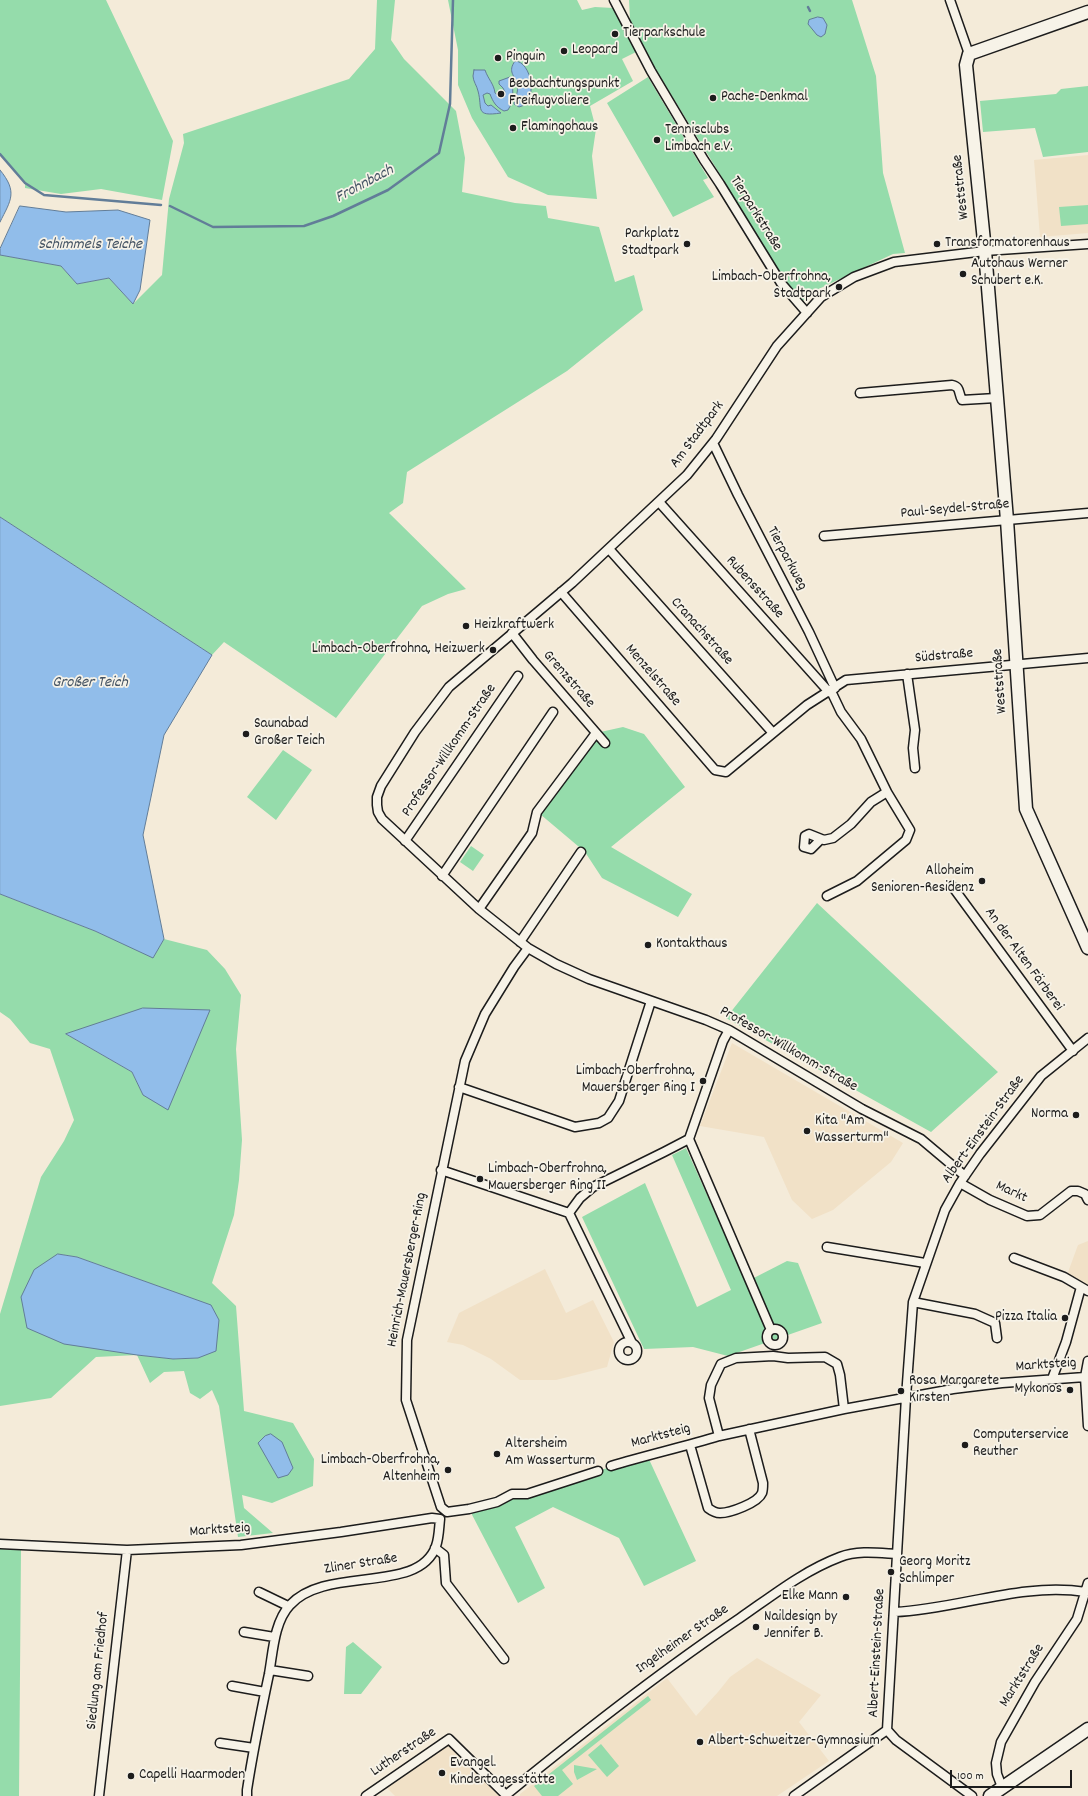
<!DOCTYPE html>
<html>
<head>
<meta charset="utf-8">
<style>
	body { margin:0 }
	#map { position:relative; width:1088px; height:1796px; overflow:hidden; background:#f4ebd9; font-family:Dekko,sans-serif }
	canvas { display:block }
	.scale { position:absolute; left:950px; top:1770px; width:122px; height:18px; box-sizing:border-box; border:2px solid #1c1c1c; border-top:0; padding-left:5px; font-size:12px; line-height:14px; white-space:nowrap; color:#1c1c1c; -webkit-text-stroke:3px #f7f3e8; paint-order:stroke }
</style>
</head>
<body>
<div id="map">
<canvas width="1088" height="1796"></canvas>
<div class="scale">100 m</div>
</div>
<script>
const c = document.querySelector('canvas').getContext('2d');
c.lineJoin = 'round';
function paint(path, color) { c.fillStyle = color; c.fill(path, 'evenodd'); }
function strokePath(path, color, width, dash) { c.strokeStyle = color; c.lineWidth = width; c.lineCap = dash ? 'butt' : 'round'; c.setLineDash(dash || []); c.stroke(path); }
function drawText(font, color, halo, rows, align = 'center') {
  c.font = font + ' Dekko,sans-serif'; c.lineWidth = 3.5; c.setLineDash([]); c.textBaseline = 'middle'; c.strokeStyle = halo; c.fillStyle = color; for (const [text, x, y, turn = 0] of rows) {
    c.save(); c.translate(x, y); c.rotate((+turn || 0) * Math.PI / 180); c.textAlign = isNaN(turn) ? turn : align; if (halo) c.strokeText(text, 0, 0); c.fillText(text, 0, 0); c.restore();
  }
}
const built = new Path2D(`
	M1088 155V233L1040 237 1034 160Z
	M732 1043 903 1143 891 1162 833 1210 812 1219 792 1200 764 1137 700 1126Z
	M1088 1241V1291L1067 1275 1078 1245Z
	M545 1269 566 1313 593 1300 614 1342 607 1367 556 1380H520L491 1359 463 1345 447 1342 459 1313Z
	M757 1658 821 1695 799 1722 829 1761 777 1796H520V1794L667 1678 696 1716 718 1692 730 1677Z
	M448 1746 499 1796H395L387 1788Z`);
const green = new Path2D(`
	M0 0H106L173 141 162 200 101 189 61 194 25 188V183L0 154Z
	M377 0H395L391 40 404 59 456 111 465 158 462 192 515 203 546 206 548 218 599 227 615 282 634 275 643 310 567 371 407 472 403 503 389 513 466 589 448 594 422 606 336 718 224 642 212 655 0 517V255L61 266 77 284 109 278 133 304 162 275 169 199 184 143 183 134 349 79 375 49Z
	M448 0H577L582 10 595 7 613 8 636 52 622 59 633 81 590 106 596 129 592 156 597 199 548 195 508 177 472 118 458 85V50Z
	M629 0H852L876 76 883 173 905 253 893 254 808 294 803 301 784 279 653 65 630 20Z
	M648 77 708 178 703 180 714 197 673 217 607 103Z
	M1088 86V152L1043 157 1035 128 983 132 980 101 1056 94 1061 89Z
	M1088 205V224L1061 226 1059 207Z
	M623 727 644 734 685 787 611 847 692 894 678 917 602 878 585 852 540 814 596 733Z
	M283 750 312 770 276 820 247 797Z
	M471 846 484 855 473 871 460 862Z
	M0 894 95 931 153 957 164 939 207 950 225 969 241 995 236 1049 242 1140 239 1180 234 1215 212 1283 236 1306 244 1411 293 1423 314 1459 313 1486 272 1503 242 1495 244 1508 273 1533 238 1537 219 1406 212 1390 200 1399 190 1393 184 1371 164 1372 150 1383 137 1355 96 1357 51 1398 0 1406V1314L41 1177 64 1141 74 1120 50 1049 30 1043 10 1019 0 1012ZM209 1010 143 1095 132 1072 66 1034ZM58 1254 77 1257 210 1305 198 1358 173 1359 137 1355Z
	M817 903 998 1072 931 1132 726 1018Z
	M686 1148 746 1282 787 1261 798 1263 822 1323 728 1356 693 1347 644 1349 582 1217 645 1183 697 1307 731 1290 672 1155Z
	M647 1455 696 1561 644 1586 619 1538 553 1507 515 1527 545 1588 518 1603 469 1509 598 1471Z
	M0 1549 21 1550 19 1796H0Z
	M353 1642 382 1667 361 1694H344L346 1647Z
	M648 1696 651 1700 562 1770 573 1784 558 1796H542L534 1786Z
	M601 1744 619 1766 607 1777 588 1755Z
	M574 1765 597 1769 577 1780 574 1772Z`);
const water = new Path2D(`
	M818 17 823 18 827 25 825 34 821 37 817 35 808 24 809 20Z
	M515 61C532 61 539 103 519 107L514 104C515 98 519 91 517 85 515 75 507 72 515 61Z
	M474 70H485C488 79 494 84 495 93L499 96 503 95 505 92 503 88 499 84V81L510 77C514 87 514 101 508 110L504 111C496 107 493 102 490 94L487 93 483 95 485 103 488 106 491 105 501 113C474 117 483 109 478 91 477 86 473 81 473 76 473 74 474 72 474 70Z
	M0 170C18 192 11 200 0 222Z
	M20 206 66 212 118 210 150 220 140 290 133 304 109 278 77 284 61 266 0 255V249Z
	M0 517 212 655 164 735 143 835 164 939 153 958 95 931 0 894Z
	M143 1008 210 1010 168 1110 143 1095 132 1072 66 1034Z
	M58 1254 77 1257 211 1305 219 1320 216 1351 198 1358 173 1359 137 1355 64 1344 27 1328 21 1297 34 1270Z
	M271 1434 282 1442 293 1468 288 1475 278 1478 258 1443 265 1436Z`);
const stream = new Path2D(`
	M808 7 810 11
	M0 154 25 183 44 195 161 205
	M170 206 213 227 304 226 333 216 388 190 439 153 450 104 453 0`);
const street = new Path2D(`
	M614 0 651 71 704 160 720 184 781 283 807 313
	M950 0 969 54
	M860 393 952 385C961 387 958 393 962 400L996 398
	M713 443 738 495 809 632 835 688
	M659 502 829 692
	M824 536 1088 513
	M609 549 773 733
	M561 592 715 770 726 772 807 705 846 680 1088 658
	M512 633 533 660 605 743
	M907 674 915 730 913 748 915 768
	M821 839 811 849 804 847 805 836 809 834 824 840 833 838 851 824 871 802 887 792 861 739 841 712 831 691
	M405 841 518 676
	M442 876 553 712
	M952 886 1073 1051
	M827 896 857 881 906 840 910 830 887 792
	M479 909 532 833 537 812 596 733
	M520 942 581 852
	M528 948 514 967 485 1014 465 1061 407 1340 406 1400 441 1507 447 1512 469 1509 497 1502 512 1494H527L598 1471
	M459 1087 575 1127 599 1123 608 1118 619 1101 651 1001
	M689 1139 771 1330
	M441 1170 569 1213 632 1343
	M965 1176 921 1139 862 1109 729 1030 706 1020 589 979 556 964 528 948 479 909 382 819 378 812 377 805V797L381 786 415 732 449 687 572 583 687 475 716 439 777 346 821 297 854 277 894 262 985 251 1088 244
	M960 1183 990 1200 1027 1216 1040 1215 1071 1191H1078L1085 1194 1088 1200
	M569 1213 580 1198 593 1187 664 1152 689 1139 723 1041 729 1030
	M827 1247 925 1263
	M1014 1258 1064 1277 1088 1291
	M913 1302 975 1314 995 1323 997 1338
	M767 1337a8 8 0 1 1 16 0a8 8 0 1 1-16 0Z
	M619 1351a9 9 0 1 1 18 0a9 9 0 1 1-18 0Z
	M1088 1361 1085 1377 1088 1426
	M1052 1379 1066 1342 1081 1287
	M719 1436 709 1398 711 1385 721 1364 736 1358 773 1356 788 1358 825 1357 837 1364 840 1375 844 1409
	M690 1445 708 1508C712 1511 715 1513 720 1513 730 1513 758 1503 762 1493 763 1490 763 1486 763 1483L749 1429
	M611 1466C647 1455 683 1447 719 1436L844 1409 953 1389 1002 1383 1085 1377
	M0 1544 127 1550 241 1545 341 1532 432 1518 440 1519C439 1528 439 1538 436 1546 419 1595 326 1565 290 1605 274 1622 273 1652 269 1674 261 1712 253 1751 247 1790V1796
	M435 1548 444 1555 446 1583 504 1659
	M259 1592 288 1606
	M895 1612C959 1609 1021 1582 1086 1592
	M244 1632 274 1637
	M270 1670 308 1676
	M232 1686 265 1692
	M220 1743 254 1748
	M1002 1787 997 1774 996 1763 1001 1742 1035 1682 1077 1619 1088 1583
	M506 1795C582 1733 658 1673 740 1618 772 1596 803 1571 840 1557 858 1550 879 1553 897 1554
	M99 1796 127 1550
	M366 1796 449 1739 507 1796
	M794 1796 887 1730
	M972 1796 896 1740 887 1730 906 1397 913 1302 945 1210 960 1183 980 1154 1041 1076 1088 1038`);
const secondary = new Path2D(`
	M1088 12 969 54 966 65 985 251 1007 520 1026 809 1088 948
	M990 1796 1088 1729`);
const markers = [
	[615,34,4,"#1c1c1c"],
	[564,51,4,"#1c1c1c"],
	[498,58,4,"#1c1c1c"],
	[501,94,4,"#1c1c1c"],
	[713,98,4,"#1c1c1c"],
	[513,128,4,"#1c1c1c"],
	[657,140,4,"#1c1c1c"],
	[687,244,4,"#1c1c1c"],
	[937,244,4,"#1c1c1c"],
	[963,274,4,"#1c1c1c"],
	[839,287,4,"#1c1c1c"],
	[466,626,4,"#1c1c1c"],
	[493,650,4,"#1c1c1c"],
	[246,734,4,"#1c1c1c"],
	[982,881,4,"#1c1c1c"],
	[648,945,4,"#1c1c1c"],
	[703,1081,4,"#1c1c1c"],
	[1076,1115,4,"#1c1c1c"],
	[807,1131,4,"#1c1c1c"],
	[480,1179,4,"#1c1c1c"],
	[1065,1318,4,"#1c1c1c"],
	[1070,1390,4,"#1c1c1c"],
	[901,1391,4,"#1c1c1c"],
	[965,1445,4,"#1c1c1c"],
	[497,1454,4,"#1c1c1c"],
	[448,1470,4,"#1c1c1c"],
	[891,1572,4,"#1c1c1c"],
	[846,1597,4,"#1c1c1c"],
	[756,1627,4,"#1c1c1c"],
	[700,1742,4,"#1c1c1c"],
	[442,1773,4,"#1c1c1c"],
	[131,1776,4,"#1c1c1c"]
];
const poiNames = [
	["Tierparkschule",623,34],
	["Leopard",572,51],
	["Pinguin",506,58],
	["Beobachtungspunkt",509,85],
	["Freiflugvoliere",509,102],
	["Pache-Denkmal",721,98],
	["Flamingohaus",521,128],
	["Tennisclubs",665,131],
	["Limbach e.V.",665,148],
	["Parkplatz",679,235,"right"],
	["Stadtpark",679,252,"right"],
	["Transformatorenhaus",945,244],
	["Autohaus Werner",971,265],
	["Schubert e.K.",971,282],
	["Limbach-Oberfrohna,",831,278,"right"],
	["Stadtpark",831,295,"right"],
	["Heizkraftwerk",474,626],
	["Limbach-Oberfrohna, Heizwerk",485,650,"right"],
	["Saunabad",254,725],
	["Großer Teich",254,742],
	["Alloheim",974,872,"right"],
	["Senioren-Residenz",974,889,"right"],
	["Kontakthaus",656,945],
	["Limbach-Oberfrohna,",695,1072,"right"],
	["Mauersberger Ring I",695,1089,"right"],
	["Norma",1068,1115,"right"],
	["Kita \"Am",815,1122],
	["Wasserturm\"",815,1139],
	["Limbach-Oberfrohna,",488,1170],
	["Mauersberger Ring II",488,1187],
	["Pizza Italia",1057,1318,"right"],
	["Rosa Margarete",909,1382],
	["Kirsten",909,1399],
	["Mykonos",1062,1390,"right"],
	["Computerservice",973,1436],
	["Reuther",973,1453],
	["Altersheim",505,1445],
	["Am Wasserturm",505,1462],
	["Limbach-Oberfrohna,",440,1461,"right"],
	["Altenheim",440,1478,"right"],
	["Georg Moritz",899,1563],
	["Schlimper",899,1580],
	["Elke Mann",838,1597,"right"],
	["Naildesign by",764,1618],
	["Jennifer B.",764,1635],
	["Albert-Schweitzer-Gymnasium",708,1742],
	["Evangel.",450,1764],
	["Kindertagesstätte",450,1781],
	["Capelli Haarmoden",139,1776]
];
const streetNames = [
	["Weststraße",962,187,-96],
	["Tierparkstraße",755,214,58],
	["Am Stadtpark",698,435,-53],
	["Paul-Seydel-Straße",955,510,-5],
	["Tierparkweg",786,559,62],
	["Rubensstraße",754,588,48],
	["Cranachstraße",701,632,48],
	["Südstraße",944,657,-5],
	["Menzelstraße",652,676,49],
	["Grenzstraße",568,680,49],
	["Weststraße",1001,681,-94],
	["Professor-Willkomm-Straße",450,751,-56],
	["An der Alten Färberei",1023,960,54],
	["Professor-Willkomm-Straße",788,1050,30],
	["Albert-Einstein-Straße",984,1130,-54],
	["Markt",1011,1193,25],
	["Heinrich-Mauersberger-Ring",408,1270,-79],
	["Marktsteig",1046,1366,-4],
	["Marktsteig",661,1437,-15],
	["Marktsteig",220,1531,-4],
	["Zliner Straße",361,1565,-9],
	["Ingelheimer Straße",683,1640,-35],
	["Albert-Einstein-Straße",878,1653,-87],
	["Siedlung am Friedhof",99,1671,-84],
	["Marktstraße",1023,1676,-58],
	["Lutherstraße",404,1753,-34]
];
const waterNames = [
	["Frohnbach",365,185,-28],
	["Schimmels Teiche",90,246],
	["Großer Teich",90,684]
];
paint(built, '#f1e1c7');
paint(green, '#95dcab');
paint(water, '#91bdea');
strokePath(water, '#627d98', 1);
strokePath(stream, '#627d98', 2.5);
strokePath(street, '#1c1c1c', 11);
strokePath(secondary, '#1c1c1c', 15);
strokePath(street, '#f7f3e8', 8);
strokePath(secondary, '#f7f3e8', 12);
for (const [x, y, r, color] of markers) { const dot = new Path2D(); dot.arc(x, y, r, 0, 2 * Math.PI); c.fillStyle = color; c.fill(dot); strokePath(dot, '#f7f3e8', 1.5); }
drawText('15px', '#1c1c1c', '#f7f3e8', poiNames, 'left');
drawText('15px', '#1c1c1c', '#f7f3e8', streetNames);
drawText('italic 16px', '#455464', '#f7f3e8', waterNames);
</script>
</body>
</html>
